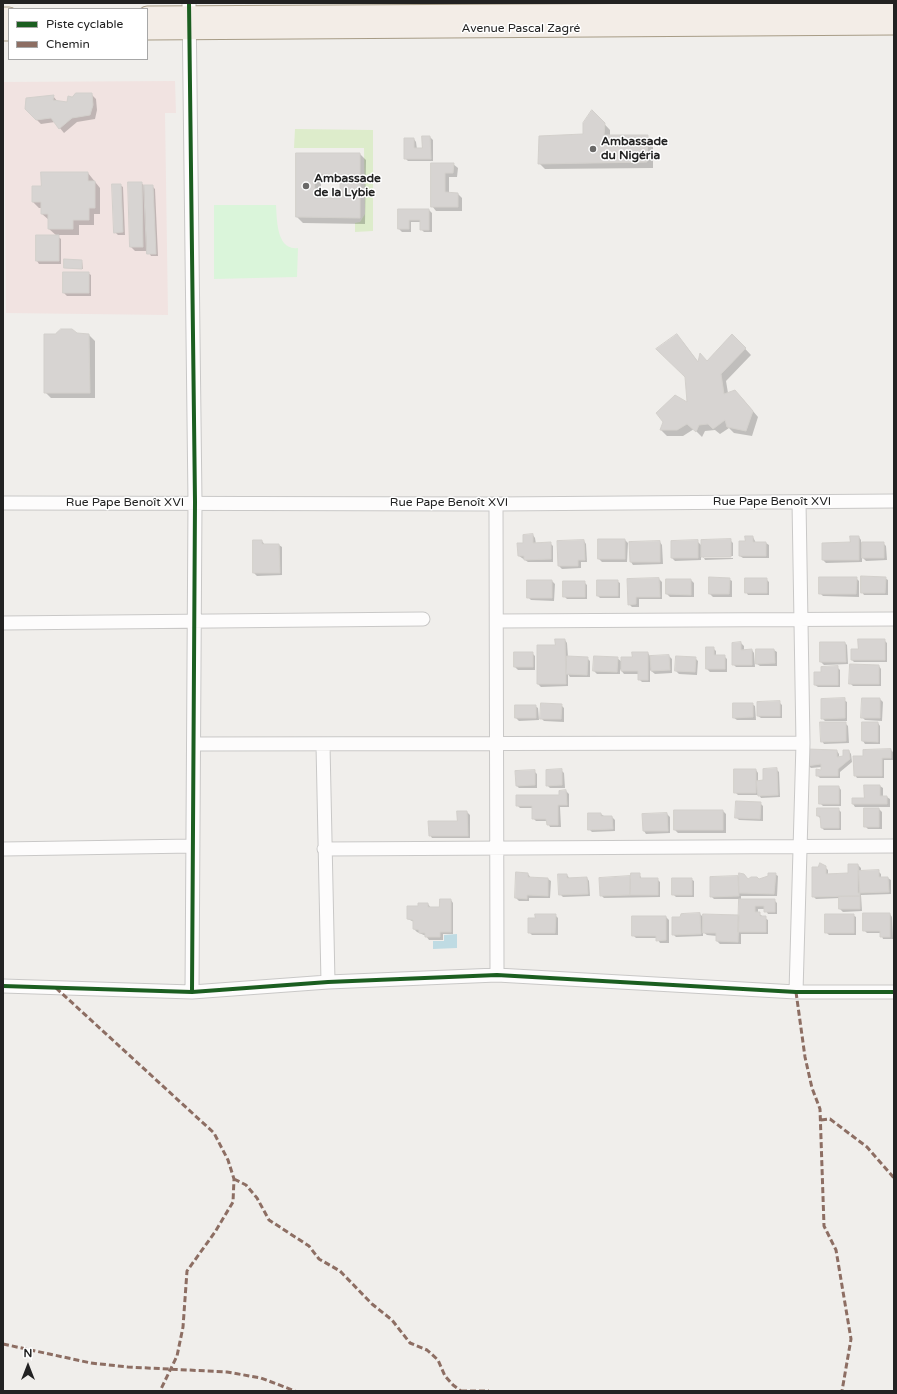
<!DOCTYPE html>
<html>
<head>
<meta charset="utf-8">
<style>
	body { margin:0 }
	#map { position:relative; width:897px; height:1394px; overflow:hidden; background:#f0eeeb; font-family:"Varela Round",sans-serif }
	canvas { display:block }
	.frame { position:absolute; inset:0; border:4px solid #222; pointer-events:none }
	.legend { position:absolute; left:8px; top:8px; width:140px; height:52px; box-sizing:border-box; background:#fff; border:1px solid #a7a7a7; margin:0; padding:5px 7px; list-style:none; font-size:12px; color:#222 }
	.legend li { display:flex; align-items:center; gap:8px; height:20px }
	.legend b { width:20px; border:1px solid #a7a7a7 }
	.north { position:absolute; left:8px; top:1346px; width:40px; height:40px; -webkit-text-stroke:3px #fff; paint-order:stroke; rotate:0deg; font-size:11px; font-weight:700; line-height:16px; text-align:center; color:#222 }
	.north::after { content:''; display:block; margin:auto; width:14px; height:18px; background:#222; clip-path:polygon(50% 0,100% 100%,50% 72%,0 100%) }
</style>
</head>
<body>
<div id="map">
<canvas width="897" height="1394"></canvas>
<div class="frame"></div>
<ul class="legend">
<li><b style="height:5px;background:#1b5e20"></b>Piste cyclable</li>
<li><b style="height:5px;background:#8d6e63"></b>Chemin</li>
</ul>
<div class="north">N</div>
</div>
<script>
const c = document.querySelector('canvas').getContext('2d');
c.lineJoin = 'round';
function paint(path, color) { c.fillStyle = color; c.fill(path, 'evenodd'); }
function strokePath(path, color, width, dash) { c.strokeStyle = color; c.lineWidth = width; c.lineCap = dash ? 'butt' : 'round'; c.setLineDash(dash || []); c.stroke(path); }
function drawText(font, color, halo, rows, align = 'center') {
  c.font = font + ' "Varela Round",sans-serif'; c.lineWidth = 3; c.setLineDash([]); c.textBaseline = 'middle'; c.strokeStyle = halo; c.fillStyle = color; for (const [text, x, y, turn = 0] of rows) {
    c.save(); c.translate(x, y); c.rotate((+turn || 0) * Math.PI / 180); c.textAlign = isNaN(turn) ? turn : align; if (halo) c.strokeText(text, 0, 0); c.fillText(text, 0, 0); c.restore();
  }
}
const commercial = new Path2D(`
	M175 81 176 113H165L168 315 6 313 4 82Z`);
const grass = new Path2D(`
	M295 129 373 130V231L355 232V223L360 222 365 214 364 148H294Z`);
const park = new Path2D(`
	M214 205H276C277 218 276 251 298 248L297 277 214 279Z`);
const water = new Path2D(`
	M457 934V948L433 949V941H444V935Z`);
const shadow = new Path2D(`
	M91 94 96 99 97 110 95 119 77 122 64 133 55 122 41 124 26 109 53 96 58 102 68 103 73 98Z
	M592 111 610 130V136H647L653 142V168L545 169 539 163 584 135Z
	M430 137 433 140V161H408L405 158 414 139 416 142 417 149H423Z
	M297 154H360L366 160 365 224 303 223 297 217ZM321 180H341V199H321Z
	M432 164H453L458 168 457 177H449V193L458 194 462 198V211H436L432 206Z
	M42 173H88L100 188V214H94V225H79V235H56L61 239V264H39L37 261 57 236 49 229V220L42 214V208H39L33 202 42 187Z
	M141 183 145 186H152L155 189 158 256H151L148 251H135L131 247Z
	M120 185 123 187 125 235H118L115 232Z
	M399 210H429L432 213V232H424L421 229V222H411V232H402L399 229Z
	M82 261 83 269 65 267Z
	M88 273 91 275V296H67L64 293Z
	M77 334 89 335 95 341V398H51L45 392Z
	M733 336 751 355 726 381 728 393 741 397 758 417 752 436 734 433 729 428 720 434 715 430 705 431 702 437 694 429 683 436H667L661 430 688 404 683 342 699 363 707 362Z
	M533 535 535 538 536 544 550 543 553 546V562H528L519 556 524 544Z
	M753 537 756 543H766L769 545V558H743L740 556 746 542Z
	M859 537 861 540V543H883L886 546 887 560 866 561 862 557V562L826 563 823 560V544L851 543Z
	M625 540 628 543 627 562H602L599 559Z
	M730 540 733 543V556H704V558L701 555V560L675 561 672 558 697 541 702 546Z
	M254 541H262L265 545H279L282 547V575L257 576 254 573Z
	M584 541 586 544 587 562H581V568L562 569 559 566 558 542Z
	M660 542 662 545 663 564 633 565 631 562Z
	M704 558H733V559L705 560Z
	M856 578 859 581V597L823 596 820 593Z
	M885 578 888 580V595H864L862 592Z
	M659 579 662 582V599H639V607H632L629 604 628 580Z
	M729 579 732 581V597H713L710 594Z
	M766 579 769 582V595H748L746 592Z
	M691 580 694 583V597H670L667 594Z
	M552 581 555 584 554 601 531 600 528 597Z
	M617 581 620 583V598H600L598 596Z
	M584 582 587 585V599H567L564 596Z
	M565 640 567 643 568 657 587 658 590 661V677H570L568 674V686L541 687 538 684V646H556Z
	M884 640 887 643V662H854L852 660 859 650Z
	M741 643 744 646V651L752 650 754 653 755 667H736L734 665Z
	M821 643H845L847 645 848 664 824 665 821 662Z
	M707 648H713L716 651V656H724L727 659V672H710L707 669Z
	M774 650 777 652V666H760L757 664Z
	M515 653H532L535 656V670H518L515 667Z
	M648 653 650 656H669L672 659V673L655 674 650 670V682H642L639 679V674H624L620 669V674H597L594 671 595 657 617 658 622 662Z
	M677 658H695L698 661 697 675 679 674 676 671Z
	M879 666 881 669V686H853L850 683Z
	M837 667 840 670V687H818L815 685 822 673Z
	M863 699H880L883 702 882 721 865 720 862 717Z
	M844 700 847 702V721H825L822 718Z
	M779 702 782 705V718H761L758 716Z
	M752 704 755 706 756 720H737L734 718Z
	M561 705 564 708V722L544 721 541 718Z
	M516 706H535L538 708 539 720 519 721 516 718Z
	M845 723 848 726 849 743 824 744 822 741Z
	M863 723H878L880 726V744H865L863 741Z
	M891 750 894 753V760H884V778H857L855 775 864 758V751Z
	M837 751 839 754V757H844L849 751 851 754 852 762 840 772V778H820L817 775 822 771V767L811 768 808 765Z
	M776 769 779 772 780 797 761 798 759 795H738L735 792 756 770 758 773V781H764Z
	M561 770 564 773 565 788H550L547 785Z
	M534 771 537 774V788H519L516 785Z
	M880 786 883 788V797H887L890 799V807H855L853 804 865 799Z
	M839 787 841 790V806H823L820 803Z
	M566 791 569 794V807H560L561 827H550L547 821H536L533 818V808H520L517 805 560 796Z
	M760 803 763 806V821L739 820 736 817Z
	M838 809 841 812V830H824L822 828 820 818 818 816Z
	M879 809 882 812V829H868L865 826Z
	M675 811H723L726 814V833H678L675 830Z
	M467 812 470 815V838H432L430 835 458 822Z
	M601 814 604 816 612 817 615 820V831L592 832 589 829Z
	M667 814 670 817V833L646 834 644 831Z
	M858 865 861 868V872L878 871 881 874V878H888L891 880V894L861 895 862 911 843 912 840 909V898L816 899 813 896 825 867 828 870V875L849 874Z
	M517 873 528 874 531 878 548 879 551 881 550 898H529V901H519L516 898Z
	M639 874 642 879H657L660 882V897L604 898 601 895 629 877 632 880Z
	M744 874 748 880H758L775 874 778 876 777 896H741V900H774L777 903V914H768L765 909H758V913L768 920V934H741V944H720L717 941V936L707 935 703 932V936L676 937 673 934 680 918 700 914 704 918 740 916V899H714L711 896V878L740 877Z
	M559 875H567L570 879 587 878 589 881 590 896 563 897 560 894Z
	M691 879 694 881V897H676L673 894Z
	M451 900 453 903V934H443V940H429L426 936 417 932 414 929V922L408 919 419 907 428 904 431 908H440Z
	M890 914 892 917 893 939H883L881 933H867L864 930Z
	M555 915 558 918V935H532L529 932 536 919Z
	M853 915 856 917V935H829L826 932Z
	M666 917 669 920V943H660L657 938H636L633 935Z`);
const building = new Path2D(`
	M76 93H92L93 105 90 115 72 118 59 129 51 118 36 120 25 109 26 98 54 95 53 100 67 102 68 96 72 97Z
	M592 110 605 123 604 135H648L647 162 538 164 539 136 583 134V123Z
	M422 136H430L431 159H404V138H414V148H422Z
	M296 153H360V218L296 217ZM315 174H340V198H315Z
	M431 163H454L453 173H445V192L458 193V207H431Z
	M41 172H88V181H95V208H89V220H73V229H48V214H41V202H32V186H41Z
	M128 182H142L143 247H130Z
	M112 184H121L123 232 114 233Z
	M144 185H153L156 254H147Z
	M398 209H429V230H420V220H409V229H398Z
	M36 235H59V261H36Z
	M64 259 82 260V269L64 268Z
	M63 272H89V293H63Z
	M61 329H72L77 333 89 334 90 393H44V334H55Z
	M677 334 698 362 700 353 707 361 732 334 746 348 721 374 724 394 735 390 753 411 746 431 727 427 725 420 713 429 708 424 699 425 696 432 687 424 677 430H660L663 422 656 413 675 395 687 402 685 377 656 349Z
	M533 534V543L551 542V559L524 560V556H518L517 543H523V535Z
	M745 536H753V542H766V556H739V541H745Z
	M850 536H859V560H822V543L850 542Z
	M598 539H625V559H598Z
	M731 539V557H701V540Z
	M253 540H262V544H279L280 573H253Z
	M584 540 585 560H578V566H558L557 541Z
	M698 540V558H671V541Z
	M660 541V562H630L629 542Z
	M862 542H884V558H862Z
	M861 576 886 577 885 593H861Z
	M709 577 730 578 729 594H709Z
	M819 577H857L856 594H819Z
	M659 578 660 597H636V604L628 605 627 579Z
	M745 578H767V593H745Z
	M666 579H691V595L666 594Z
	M527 580H552V598H527Z
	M597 580H618V596H597Z
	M563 581H585V597H563Z
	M555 639H565L566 684H537V645H555Z
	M858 639H885V660H851V649H858Z
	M741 642V650L752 649V665H732V643Z
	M820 642H845L846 662H820Z
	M706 647H714V655H725V669H706Z
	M756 649H774L775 663 756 664Z
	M514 652H533V667H514Z
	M632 652H648V680H638V671H621V657H632Z
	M669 655 670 670 651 671 650 656Z
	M567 656 588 657 587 675 566 674Z
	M594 656 618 657 617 672 593 671Z
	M676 656 696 657 695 672 675 671Z
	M850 664 879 665V684H849Z
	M838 666V685H814V672H821V667Z
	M845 698V718L821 719V699Z
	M862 698H880V718H861Z
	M780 701V716H757V702Z
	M541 703 562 704 561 719H540Z
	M733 703H753V717L733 718Z
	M515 705H536V718H515Z
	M820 722H846V741L821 742Z
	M862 722H878V742L862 741Z
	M807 749 837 750V757L843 756V750H849L850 759 838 769V776H816V769L821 770V764L807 766Z
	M891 749V758H882V776H854L853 756H863V750Z
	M777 768 778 795 758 796 756 781 763 780V769Z
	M562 769V785L546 786V770Z
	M734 769H756V793H734Z
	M535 770V785L516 786 515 771Z
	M864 785H880V796H887V804H852V798H864Z
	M819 786H839V804H819Z
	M566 790 567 805H558V825H547L546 819H532V806H516V795H559V791Z
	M736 801 761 802 760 819 735 818Z
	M817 808H839V828H821L820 816H817Z
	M864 808H879V827H864Z
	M674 810H723V830H674Z
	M457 811H467L468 836H429L428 821H457Z
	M588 813H601V816H612L613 829 588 830Z
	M667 813 668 831H643L642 814Z
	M820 863 826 866V874L848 873V864H858L860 896 812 897V867H818Z
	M879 870V877H888L889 892 858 893V871Z
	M516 872 528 873V877L548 878V896L527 895V899L515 898Z
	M631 873H640V878H658V895H630Z
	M739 873 744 874 748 879 751 877H757L759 879 768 876V873H776L774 894 739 893Z
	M558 874H567V878L587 877 588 894 559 895Z
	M630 876V895L600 896 599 878Z
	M738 876 739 896 710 897V877Z
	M672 878H692V895H672Z
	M839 896H860V909H839Z
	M440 899H451V932H440V937H425V933H419V930L413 929V920L407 919V906H418V903H428V907H439Z
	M739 899H775V912H764V906H755V912H760V916H766V932H738Z
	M700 913 701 934 672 935V917H680L681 914Z
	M863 913H890V937H880V931H863Z
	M535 914H556L555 933H528V918H535Z
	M703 914 739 915 738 942 716 941V933H703Z
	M825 914H854V933H825Z
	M632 916H666V940L656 941V936H632Z`);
const minor = new Path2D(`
	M189 3 195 502 192 992
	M3 503 496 504 894 501
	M496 504 497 975
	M497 621 894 619
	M3 623 423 619
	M194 744 803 743
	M323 745 328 982
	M3 849 193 846
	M324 849 894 846
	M3 986 192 992 328 982 497 975 796 992H894
	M796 992 803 743 799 502`);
const major = new Path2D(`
	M147 15 894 11
	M3 16H9
	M147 31 894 26
	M3 32H9`);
const quiet = new Path2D(`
	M56 988 214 1133 228 1160 234 1179 233 1202 215 1232 187 1271 183 1327 177 1356 160 1391
	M796 992 805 1057 812 1088 820 1109 824 1226 836 1250 851 1339 842 1391
	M821 1120 830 1119 867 1147 894 1178
	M234 1179 246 1185 257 1198 269 1220 309 1246 319 1259 340 1271 372 1304 392 1320 410 1343 427 1350 438 1360 445 1376 453 1385 461 1391
	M3 1344 91 1363 128 1367 227 1372 261 1378 295 1391
	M461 1391H489`);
const cycleway = new Path2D(`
	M189 3 195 502 192 992
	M3 986 192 992 328 982 497 975 796 992H894`);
const markers = [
	[593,149,4,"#6a6968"],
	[306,186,4,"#6a6968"]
];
const streetNames = [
	["Avenue Pascal Zagré",521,29],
	["Rue Pape Benoît XVI",772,502],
	["Rue Pape Benoît XVI",125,503],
	["Rue Pape Benoît XVI",449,503]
];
const poiNames = [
	["Ambassade",601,142],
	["du Nigéria",601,156],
	["Ambassade",314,179],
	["de la Lybie",314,193]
];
paint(commercial, '#f1e3e1');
paint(grass, '#ddeccb');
paint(park, '#daf5da');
paint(water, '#bfdbe3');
paint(shadow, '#0003');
paint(building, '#d7d4d2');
strokePath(building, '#d3d0cc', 1);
strokePath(minor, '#c9c8c7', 15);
strokePath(major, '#a79c86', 19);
strokePath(minor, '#fdfcfc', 13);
strokePath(major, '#f3ede7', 17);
strokePath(quiet, '#8d6e63', 3, [6, 3]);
strokePath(cycleway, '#1b5e20', 4);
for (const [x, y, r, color] of markers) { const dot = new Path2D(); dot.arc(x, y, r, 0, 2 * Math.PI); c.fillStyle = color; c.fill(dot); strokePath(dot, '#fff', 1.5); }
drawText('12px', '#222', '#fff', streetNames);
drawText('bold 12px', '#222', '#fff', poiNames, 'left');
</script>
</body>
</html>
